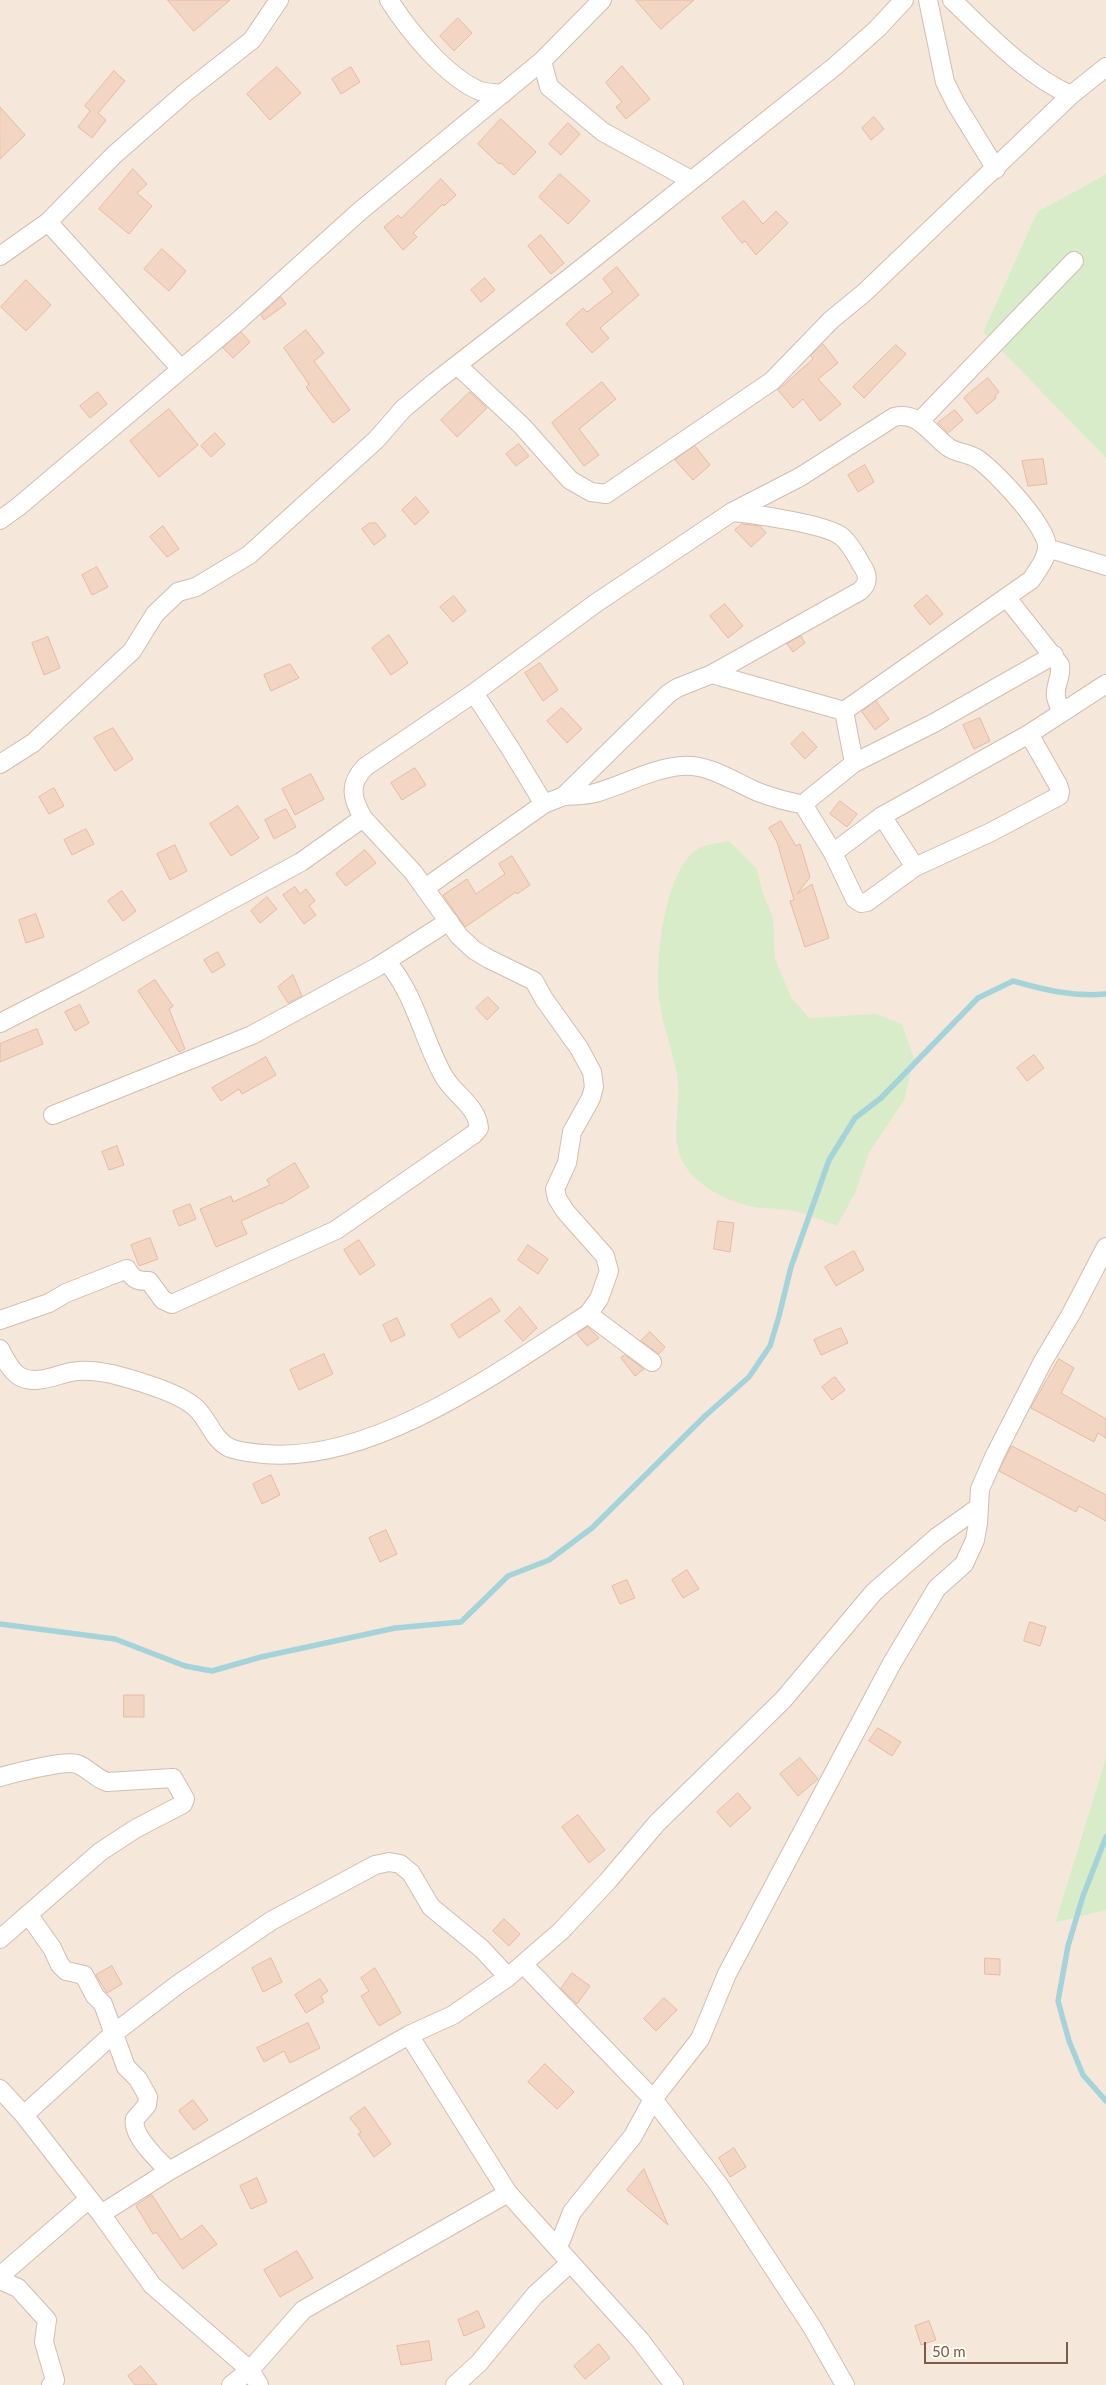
<!DOCTYPE html>
<html>
<head>
<meta charset="utf-8">
<style>
	body { margin:0 }
	#map { position:relative; width:1106px; height:2385px; overflow:hidden; background:#fdf6ec; font-family:Lato,sans-serif }
	canvas { display:block }
	.scale { position:absolute; left:924px; top:2342px; width:144px; height:22px; box-sizing:border-box; border:2px solid #7a5c4d; border-top:0; padding-left:6px; font-size:15px; line-height:18px; white-space:nowrap; color:#7a5c4d; -webkit-text-stroke:4px #fffaf3; paint-order:stroke }
</style>
</head>
<body>
<div id="map">
<canvas width="1106" height="2385"></canvas>
<div class="scale">50 m</div>
</div>
<script>
const c = document.querySelector('canvas').getContext('2d');
c.lineJoin = 'round';
function paint(path, color) { c.fillStyle = color; c.fill(path, 'evenodd'); }
function strokePath(path, color, width, dash) { c.strokeStyle = color; c.lineWidth = width; c.lineCap = dash ? 'butt' : 'round'; c.setLineDash(dash || []); c.stroke(path); }
const residential = new Path2D(`
	M0 0H1106V174L1037 212 983 332 1106 458V1757L1055 1923 1106 1910V2385H0Z`);
const green = new Path2D(`
	M1106 174V458L983 332 1037 212Z
	M729 841 757 869 763 894 773 918 775 959 791 997 809 1018 876 1014 902 1024 914 1059 904 1100 869 1153 855 1193 837 1226C823 1221 809 1214 794 1211 784 1208 771 1209 760 1208 735 1205 697 1188 684 1164 669 1138 681 1110 678 1082 675 1057 664 1031 660 1004 654 966 663 870 699 848 707 844 720 843 729 841Z
	M1106 1757V1910L1055 1923Z`);
const stream = new Path2D(`
	M0 1624 115 1639 185 1666 212 1671 261 1657 395 1628 461 1622 508 1576 549 1560 592 1528 705 1416 749 1377 770 1346 779 1316 791 1267 829 1160 855 1118 881 1098 978 998 1013 981C1045 990 1073 997 1106 994
	M1106 1837 1083 1896 1068 1946 1058 2001 1069 2041 1083 2075 1106 2101`);
const building = new Path2D(`
	M168 0H230L194 31Z
	M636 0H694L661 29Z
	M458 18 472 33 454 51 440 36Z
	M622 66 650 99 626 119 616 107 622 102 606 83Z
	M277 67 301 93 270 120 247 94Z
	M351 67 360 82 341 94 332 79Z
	M114 71 125 81 98 113 106 120 92 138 78 127 90 111 85 106Z
	M0 107 25 135 0 159Z
	M874 117 884 129 871 140 862 128Z
	M501 119 536 152 514 175 501 163 499 164 478 144Z
	M568 123 580 134 561 155 549 144Z
	M133 169 147 184 137 193 152 206 129 234 99 209Z
	M560 174 590 201 568 224 539 197Z
	M441 179 456 195 444 206 443 204 413 233 417 237 403 250 384 227 398 215 401 218Z
	M744 201 763 224 776 211 788 223 756 255 745 241 742 243 722 218Z
	M541 235 564 263 551 274 528 246Z
	M162 249 186 271 169 291 144 269Z
	M617 267 639 295 600 328 609 338 592 353 566 324 583 308 587 312 613 292 603 279Z
	M485 278 495 290 481 302 471 290Z
	M26 280 51 305 26 331 1 307Z
	M281 297 286 304 264 320 261 315Z
	M306 330 324 353 314 361 350 410 333 423 306 387 309 384 284 348Z
	M241 332 250 342 233 358 223 348Z
	M823 344 838 363 818 379 841 404 820 421 803 399 793 408 778 390 813 359 811 356Z
	M896 345 906 354 864 398 853 387Z
	M988 378 999 392 995 396 996 398 977 414 964 398Z
	M602 382 616 399 579 429 599 455 584 466 552 423Z
	M98 392 107 404 90 418 80 406Z
	M470 392 487 408 457 437 441 420Z
	M169 409 198 445 159 477 130 441Z
	M955 410 963 420 948 433 938 423Z
	M215 433 225 444 211 457 201 446Z
	M519 444 529 456 516 466 506 454Z
	M695 446 710 465 693 480 675 460Z
	M1043 459 1047 484 1028 486 1022 461Z
	M865 465 874 482 858 492 848 475Z
	M416 497 429 512 415 525 402 510Z
	M370 523H376L386 536 374 545 362 529Z
	M742 524 760 526 766 533 751 547 735 530Z
	M163 526 179 549 167 557 150 537Z
	M97 567 108 587 92 595 82 575Z
	M927 595 943 614 930 625 914 606Z
	M454 596 466 611 453 622 440 607Z
	M725 604 743 626 728 638 710 616Z
	M389 635 408 663 391 675 372 648Z
	M801 636 805 643 793 652 787 644Z
	M48 637 60 668 44 675 32 643Z
	M540 663 558 690 543 701 525 673Z
	M290 664 299 678 271 691 264 675Z
	M876 701 889 719 875 730 862 712Z
	M562 708 582 729 567 743 547 721Z
	M980 718 990 741 974 749 963 725Z
	M113 728 133 759 115 771 94 738Z
	M803 732 817 747 805 759 791 744Z
	M415 768 426 785 402 800 391 783Z
	M311 774 324 799 295 815 282 789Z
	M54 788 64 806 49 814 39 797Z
	M840 801 857 814 847 827 830 814Z
	M238 806 259 838 231 856 210 824Z
	M286 809 296 827 274 839 265 820Z
	M781 821 796 846 800 844 810 877 797 894 812 884 829 938 805 947 790 901 794 900 777 842 769 828Z
	M86 829 94 844 72 855 64 840Z
	M175 845 187 871 170 880 157 854Z
	M365 850 376 863 346 886 336 874Z
	M512 856 530 885 517 894 516 892 465 927 443 895 467 879 476 894 505 874 499 864Z
	M295 887 300 894 306 889 315 901 309 906 316 915 304 924 283 895Z
	M122 891 136 911 123 921 108 901Z
	M267 897 277 909 260 923 251 911Z
	M36 914 44 937 26 943 19 920Z
	M218 952 225 965 212 973 204 960Z
	M293 975 302 996 288 1003 278 987Z
	M155 980 173 1006 169 1009 185 1049 179 1052 138 991Z
	M488 997 499 1008 487 1020 476 1008Z
	M80 1005 89 1023 75 1031 65 1012Z
	M37 1029 43 1044 0 1062V1044Z
	M1034 1055 1044 1068 1027 1081 1017 1068Z
	M266 1057 276 1075 242 1094 239 1089 221 1101 212 1088Z
	M117 1146 124 1165 109 1170 102 1152Z
	M295 1163 309 1187 281 1204 280 1203 241 1221 247 1234 216 1247 200 1209 231 1196 233 1202 270 1185 267 1180Z
	M190 1204 196 1219 179 1226 173 1211Z
	M718 1221 734 1223 730 1252 714 1249Z
	M150 1238 158 1259 139 1266 131 1245Z
	M359 1240 375 1265 360 1275 344 1250Z
	M528 1245 548 1259 538 1274 518 1260Z
	M854 1251 864 1270 836 1286 825 1267Z
	M491 1298 500 1311 459 1338 451 1325Z
	M520 1307 537 1328 523 1341 505 1321Z
	M397 1318 405 1335 391 1342 383 1325Z
	M588 1327 599 1338 587 1346 577 1334Z
	M841 1328 848 1343 821 1355 814 1340Z
	M650 1332 665 1347 659 1354 641 1341Z
	M324 1354 333 1374 299 1390 290 1370Z
	M625 1355 644 1369 635 1376 621 1358Z
	M1059 1359 1074 1368 1061 1393 1106 1419V1438L1098 1433 1094 1442 1031 1408Z
	M835 1377 845 1390 832 1400 822 1387Z
	M1012 1446 1106 1495V1521L1079 1506 1076 1512 999 1471Z
	M271 1475 280 1495 262 1504 253 1484Z
	M386 1530 397 1554 380 1562 369 1538Z
	M687 1570 699 1589 683 1598 672 1580Z
	M627 1580 635 1598 620 1604 612 1586Z
	M1030 1622 1046 1627 1040 1646 1024 1641Z
	M124 1695H144V1717H124Z
	M878 1728 901 1742 892 1756 869 1741Z
	M800 1758 818 1779 798 1796 780 1774Z
	M738 1793 751 1808 730 1827 717 1812Z
	M578 1815 605 1850 589 1863 562 1827Z
	M504 1919 520 1934 509 1946 493 1931Z
	M271 1958 282 1982 263 1992 252 1968Z
	M985 1958 1000 1959V1975L985 1974Z
	M112 1966 122 1984 107 1993 96 1975Z
	M375 1968 401 2013 379 2026 361 1996 369 1991 361 1978Z
	M572 1973 590 1986 577 2004 561 1989Z
	M320 1979 328 1991 321 1996 324 2002 306 2013 295 1995Z
	M664 1998 677 2010 656 2031 644 2019Z
	M308 2023 320 2048 290 2063 284 2051 264 2062 257 2048Z
	M545 2064 574 2092 557 2109 528 2082Z
	M193 2100 208 2120 194 2130 179 2111Z
	M365 2107 391 2144 374 2157 358 2134 361 2132 350 2118Z
	M734 2148 746 2167 730 2177 719 2158Z
	M644 2169 668 2225 627 2190Z
	M257 2178 267 2202 251 2209 240 2186Z
	M152 2195 181 2240 202 2225 217 2244 183 2269 156 2232 153 2234 136 2206Z
	M297 2251 313 2278 280 2297 264 2270Z
	M478 2311 485 2327 464 2336 458 2320Z
	M929 2321 936 2340 921 2345 915 2326Z
	M429 2341 432 2360 401 2365 397 2346Z
	M599 2344 610 2358 585 2379 574 2366Z
	M141 2366 157 2385H135L128 2376Z`);
const street = new Path2D(`
	M389 0C408 30 446 77 480 91 487 93 495 93 503 94
	M928 0 945 82 956 104 996 169
	M952 0C987 33 1027 76 1071 95
	M542 61 549 87 603 132 691 180
	M48 222 181 369
	M0 256 48 222 114 155 186 92 252 40 279 0
	M458 366 522 426 570 480 591 492 606 494 772 381 831 320 864 293 1071 95 1106 67
	M920 421 1074 261
	M0 520 18 507 236 323 360 211 542 61 602 0
	M1047 548 1106 566
	M1007 598 1060 665C1062 677 1054 686 1056 697 1057 702 1060 707 1061 712
	M844 711 854 763
	M0 764 33 743 132 651 155 614 178 592 196 587 249 555 376 440 403 409 435 382 573 275 834 67 877 29 904 0
	M564 796C574 795 585 796 595 793 624 785 652 768 682 766 710 764 734 782 758 792 773 798 789 802 806 805
	M544 804 564 796 668 694 677 688 712 674 860 591C870 582 868 574 861 564 856 555 849 542 841 536 825 524 754 514 732 512
	M806 805V809L833 853 855 899 861 903 867 902 915 867 991 832 1059 796 1060 791 1058 785 1029 734
	M806 805 808 800 854 763 934 723 1054 655
	M882 816 915 867
	M833 853 882 816 1029 734 1106 684
	M425 888 544 804 510 748 474 693
	M0 1023 80 982 301 862 363 818C352 798 348 785 365 767L474 693 596 603 732 512 800 477 894 417C919 411 930 434 948 447 957 454 969 452 979 460 996 472 1050 529 1047 549 1046 560 1037 571 1031 580L844 711 712 674
	M53 1115 252 1035 377 967 449 921
	M588 1314 652 1362
	M0 1320 49 1303 66 1293 127 1269C133 1280 138 1281 149 1281L163 1300 172 1304 336 1230 474 1134 479 1128C477 1105 453 1094 443 1075 422 1037 416 996 387 962
	M0 1349C5 1359 10 1370 19 1376 37 1387 60 1372 78 1371 89 1370 102 1372 112 1374 135 1380 179 1392 196 1408 209 1420 213 1440 230 1448 240 1452 253 1453 264 1454 373 1464 500 1371 588 1314L599 1299 609 1271 605 1256 565 1211 557 1198 555 1189 567 1163 572 1132 591 1098 594 1087 592 1072 579 1048 544 999 534 981 489 959 474 950 459 936 413 872 363 818
	M0 1777C14 1773 65 1760 77 1764 88 1768 95 1778 107 1782L173 1778 185 1799 183 1804 135 1829 100 1852 0 1939
	M28 1914 52 1948 60 1965 66 1971 84 1975 95 1996 103 2004 126 2067 138 2079 148 2097 147 2105 135 2119C131 2135 158 2160 169 2171
	M523 1964 653 2099 719 2185 812 2327 845 2385
	M409 2035 508 2193 640 2340 674 2385
	M0 2089 24 2115 101 2214 152 2285 250 2370 259 2385
	M24 2115 113 2034 177 1985 271 1921 375 1865 389 1862 400 1864 411 1873 431 1907 482 1949 508 1977
	M101 2214 169 2171 409 2035 453 2015 508 1977 561 1931 607 1882 657 1823 783 1700 874 1592 937 1537 979 1507
	M556 2246 561 2240 572 2212 633 2136 653 2099 700 2039 727 1974 892 1663 937 1588 964 1564 975 1540 978 1523 980 1489 995 1455 1042 1363 1071 1314 1106 1247
	M0 2276 89 2199
	M0 2280 18 2288 47 2320 44 2342 55 2380 51 2385
	M231 2385 250 2370 303 2310 508 2193
	M455 2385 479 2363 535 2295 570 2263`);
paint(residential, '#f5e8da');
paint(green, '#d8ecc9');
strokePath(stream, '#a5d3da', 5.5);
paint(building, '#f3d5c3');
strokePath(building, '#e6bba3', 1);
strokePath(street, '#d1beb0', 20);
strokePath(street, '#fff', 18);
</script>
</body>
</html>
